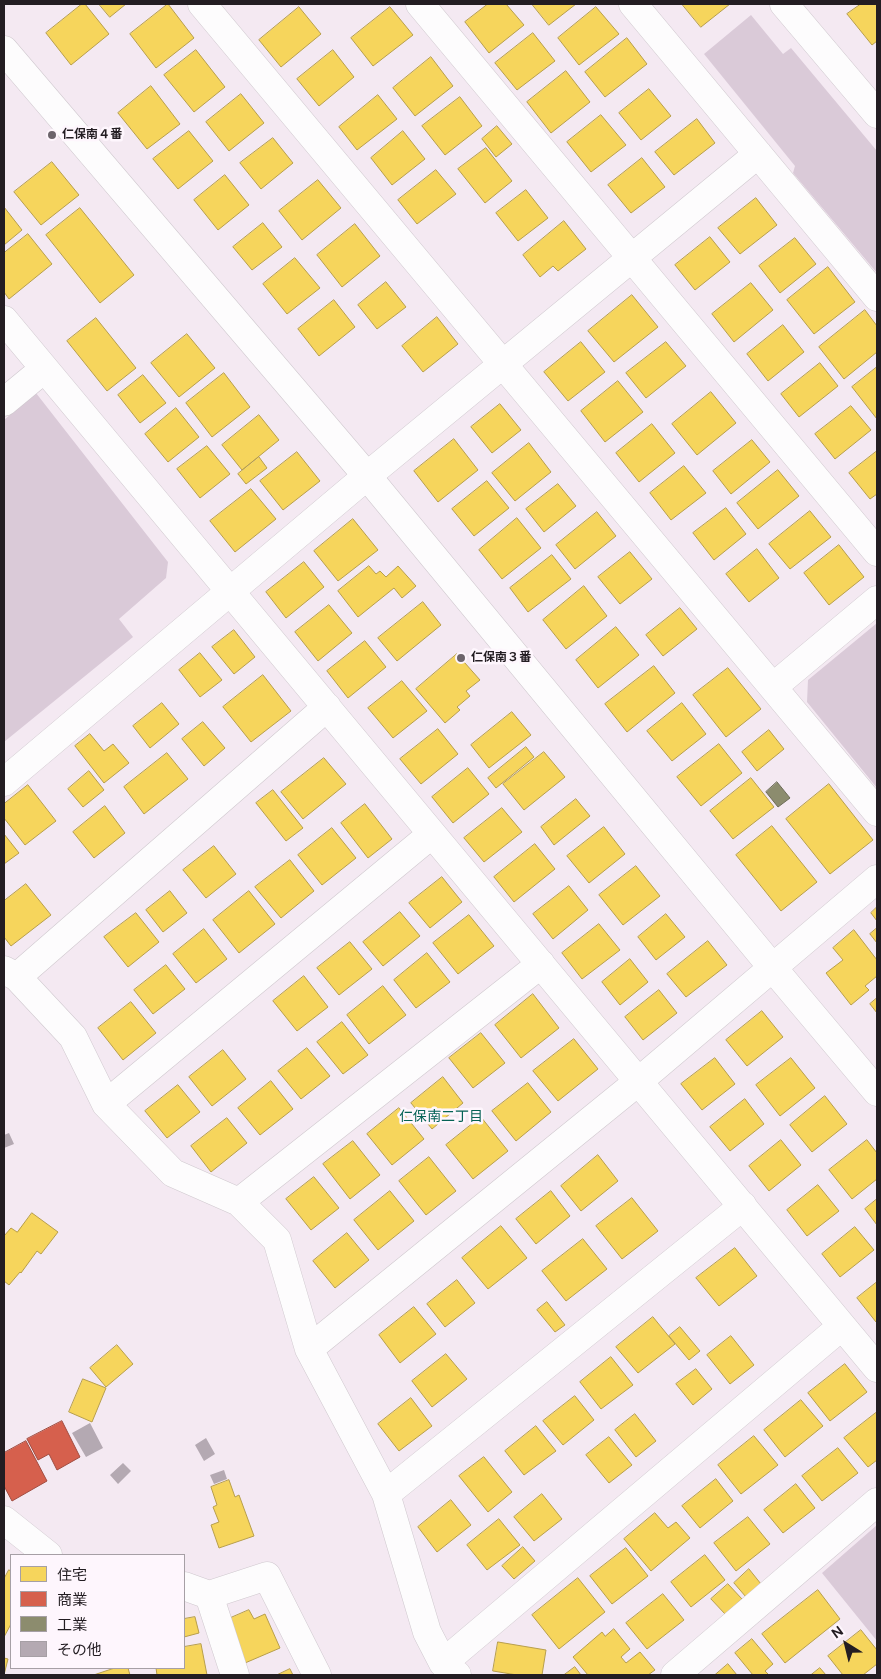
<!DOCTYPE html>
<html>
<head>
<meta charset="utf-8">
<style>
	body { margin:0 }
	#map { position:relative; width:881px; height:1679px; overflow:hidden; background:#f4e9f2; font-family:"DM Sans","Noto Sans JP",sans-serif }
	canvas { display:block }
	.frame { position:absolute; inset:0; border:5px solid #231d22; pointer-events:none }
	.legend { position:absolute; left:10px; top:1554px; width:175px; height:115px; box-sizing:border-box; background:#fef6fd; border:1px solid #a69fa5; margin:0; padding:6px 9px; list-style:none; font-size:15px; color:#231d22 }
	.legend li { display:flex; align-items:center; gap:10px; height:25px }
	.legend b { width:25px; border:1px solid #a69fa5 }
	.north { position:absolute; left:821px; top:1619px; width:50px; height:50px; -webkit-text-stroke:4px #fef6fd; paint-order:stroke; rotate:324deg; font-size:14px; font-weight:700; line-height:20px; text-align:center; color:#231d22 }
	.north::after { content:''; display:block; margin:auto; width:18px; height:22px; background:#231d22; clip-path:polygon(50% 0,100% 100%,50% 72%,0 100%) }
</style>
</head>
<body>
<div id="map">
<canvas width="881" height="1679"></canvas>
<div class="frame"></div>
<ul class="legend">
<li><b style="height:14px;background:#f6d55c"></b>住宅</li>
<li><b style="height:14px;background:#d6604d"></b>商業</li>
<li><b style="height:14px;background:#8c8c6e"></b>工業</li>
<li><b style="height:14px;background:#b4a9b2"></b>その他</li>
</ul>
<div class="north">N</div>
</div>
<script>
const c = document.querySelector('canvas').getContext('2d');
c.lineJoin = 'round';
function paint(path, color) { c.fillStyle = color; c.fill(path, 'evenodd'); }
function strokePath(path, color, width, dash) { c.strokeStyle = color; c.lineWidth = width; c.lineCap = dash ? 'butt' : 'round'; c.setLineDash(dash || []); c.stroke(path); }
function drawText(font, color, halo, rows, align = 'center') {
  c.font = font + ' "DM Sans","Noto Sans JP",sans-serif'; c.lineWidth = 5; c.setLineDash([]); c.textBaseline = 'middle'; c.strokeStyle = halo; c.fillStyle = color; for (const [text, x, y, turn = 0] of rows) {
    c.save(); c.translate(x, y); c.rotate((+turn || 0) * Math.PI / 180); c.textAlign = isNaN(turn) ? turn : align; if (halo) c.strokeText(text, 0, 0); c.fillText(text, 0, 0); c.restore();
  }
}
const green = new Path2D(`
	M751 15 783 54 791 48 877 151V273L793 173 795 166 704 54Z
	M36 393 168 562 166 578 119 619 133 637 4 742V420Z
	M877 623V788L807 702 808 680Z
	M877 1525V1641L822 1573Z`);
const homes = new Path2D(`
	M82 4H85L109 34 71 65 46 33Z
	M99 4H126L110 17Z
	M168 4 194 38 156 68 130 34Z
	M488 4H506L524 25 489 53 465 22Z
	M532 4H576L549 25Z
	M682 4H730L701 27Z
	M861 4H877V41L872 45 847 14Z
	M299 7 321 34 281 67 259 40Z
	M390 7 413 35 373 66 351 38Z
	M596 7 619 34 579 65 558 38Z
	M533 33 555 61 517 90 495 63Z
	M627 38 647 64 605 97 585 72Z
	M196 50 225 87 194 112 164 75Z
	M333 50 354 77 319 106 297 79Z
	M431 57 453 86 415 116 393 88Z
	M566 71 590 102 551 133 527 102Z
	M151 86 180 124 147 149 118 113Z
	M649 89 671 116 641 140 619 113Z
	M241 94 264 123 229 151 206 122Z
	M378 95 397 119 357 150 339 127Z
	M460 97 482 126 445 155 422 126Z
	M601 115 626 145 591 172 567 142Z
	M697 119 715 143 674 175 655 152Z
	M497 126 512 144 496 157 482 139Z
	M189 131 213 161 178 189 153 159Z
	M403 131 425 159 392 185 371 158Z
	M273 138 293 163 261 189 240 163Z
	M486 148 512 181 485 203 458 169Z
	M642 158 665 187 631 213 608 185Z
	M52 162 79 195 41 225 14 192Z
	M436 170 456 194 417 224 398 200Z
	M225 175 249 205 218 230 194 200Z
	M318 180 341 208 302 240 279 211Z
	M526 190 548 218 518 241 496 213Z
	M756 198 777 225 740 254 718 228Z
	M4 207 22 230 4 245Z
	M80 208 134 275 100 303 46 235Z
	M564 221 586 249 558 271 553 266 540 277 523 255Z
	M263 223 282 247 252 270 233 247Z
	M355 224 380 256 342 287 317 255Z
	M28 234 52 264 9 299 4 292V253Z
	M710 237 730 262 695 290 675 265Z
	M795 238 816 264 780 293 759 266Z
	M295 258 320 288 287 314 263 284Z
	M828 267 855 302 814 334 787 300Z
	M386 282 406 307 377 329 358 305Z
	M751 283 773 310 734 342 712 314Z
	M632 295 658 327 614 362 588 331Z
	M334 300 355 327 319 356 298 329Z
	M865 310 877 326V352L844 379 819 347Z
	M437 317 458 344 423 372 402 346Z
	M96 318 136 368 107 391 67 341Z
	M783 325 804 352 768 381 747 354Z
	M187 334 215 368 179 397 151 363Z
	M581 342 605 372 568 401 544 372Z
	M666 342 686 366 646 398 626 373Z
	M820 363 838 386 799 417 781 394Z
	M877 367V419L852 387Z
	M224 373 250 407 212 437 186 403Z
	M143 375 166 403 140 423 118 395Z
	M618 381 643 412 605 442 581 411Z
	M711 392 736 423 697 455 672 424Z
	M500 404 521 430 492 453 471 427Z
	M851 406 871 430 835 459 815 434Z
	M176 408 199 437 168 462 145 434Z
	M259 415 279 440 242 470 222 445Z
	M652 424 675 453 639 482 616 453Z
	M454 439 478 470 438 502 414 471Z
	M752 440 770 462 731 494 713 471Z
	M529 443 551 472 515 501 492 473Z
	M207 446 230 474 200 498 177 469Z
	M877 451V494L870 499 849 473Z
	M297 452 320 481 283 510 260 481Z
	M259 457 267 468 246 484 238 474Z
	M684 466 706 493 671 520 650 493Z
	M778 470 799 496 758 529 737 503Z
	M487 481 509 508 474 536 452 509Z
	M558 484 576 506 544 532 526 509Z
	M251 489 276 519 235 552 210 521Z
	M726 508 746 534 714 560 693 533Z
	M810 511 831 537 790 569 769 544Z
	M597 512 616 536 575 569 556 545Z
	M517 518 541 548 502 579 479 550Z
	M353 519 378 550 338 581 314 551Z
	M839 545 864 577 829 605 804 573Z
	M757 549 779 578 749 602 726 574Z
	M630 552 652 579 620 604 598 577Z
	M552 555 571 579 528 612 510 588Z
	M304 562 324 587 286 618 266 592Z
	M369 566 376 574 380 571 386 577 398 566 416 586 402 598 394 588 358 617 338 591Z
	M584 586 607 616 566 649 543 620Z
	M423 602 441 625 397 661 378 638Z
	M329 605 352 633 318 661 295 632Z
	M680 608 697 629 663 656 646 635Z
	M616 627 639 655 598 688 576 660Z
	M234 630 255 657 234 674 212 647Z
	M365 641 386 667 348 698 327 671Z
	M200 653 222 680 200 697 179 670Z
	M457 654 480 680 466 691 470 696 457 707 460 710 445 723 416 689Z
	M654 666 675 693 627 732 605 704Z
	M728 668 761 709 726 737 693 695Z
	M263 675 291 711 251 742 223 707Z
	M402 681 427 711 393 738 368 708Z
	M162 703 179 724 150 748 133 726Z
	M682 703 706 734 672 761 647 731Z
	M512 712 531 735 489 768 471 745Z
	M203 722 225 748 204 766 182 739Z
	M438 729 458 754 421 784 400 759Z
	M769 730 784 749 757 771 742 752Z
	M90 734 104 751 113 744 129 763 104 783 75 746Z
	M719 744 742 773 701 806 677 777Z
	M526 747 534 757 496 788 488 778Z
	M544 752 565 777 524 810 503 784Z
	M167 753 188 779 144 814 124 787Z
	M324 758 346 784 303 819 281 792Z
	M468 768 489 794 453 823 432 797Z
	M89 771 104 790 83 807 68 789Z
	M751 778 774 807 733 839 710 811Z
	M829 784 873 840 830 874 786 819Z
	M28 785 56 821 25 845 4 818V804Z
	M273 790 303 828 286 841 256 803Z
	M576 799 590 816 554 845 541 827Z
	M365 804 392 839 368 858 341 823Z
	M105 806 125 833 94 858 73 832Z
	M502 808 522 832 484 862 464 838Z
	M772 826 817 882 781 911 736 855Z
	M604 827 625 854 589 883 567 856Z
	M332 828 356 858 322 885 298 855Z
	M4 834 19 853 4 864Z
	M535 844 555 869 514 902 494 877Z
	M214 846 236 874 206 898 183 870Z
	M290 860 314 891 281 918 255 887Z
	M636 866 660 896 623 925 599 895Z
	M442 877 462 902 430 928 409 903Z
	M26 884 51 915 11 946 4 937V901Z
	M569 886 588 910 553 939 533 914Z
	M170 891 187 913 163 932 146 910Z
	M249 891 275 924 239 953 213 920Z
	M877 907V921L871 913Z
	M400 912 420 936 383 966 363 942Z
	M136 913 159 942 128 967 104 937Z
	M666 914 685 937 656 960 638 937Z
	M469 915 494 946 458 974 433 943Z
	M599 924 620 950 582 979 562 953Z
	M877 928V943L870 934Z
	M204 929 227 959 196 983 173 954Z
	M854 930 877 960V976L865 986 869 990 851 1005 826 973 843 960 833 948Z
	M708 941 727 965 686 997 667 974Z
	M350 942 372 969 339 995 317 968Z
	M427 953 450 982 416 1008 394 980Z
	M630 959 648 982 620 1005 602 982Z
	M166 965 185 989 153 1014 134 990Z
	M304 976 328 1007 297 1031 273 1001Z
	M383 986 406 1015 369 1044 347 1015Z
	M659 990 677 1013 643 1040 625 1017Z
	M533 994 559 1028 521 1058 495 1025Z
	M877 998V1013L870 1004Z
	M131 1002 156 1033 123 1060 98 1028Z
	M762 1011 783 1037 747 1066 726 1040Z
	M342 1022 368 1055 343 1074 317 1042Z
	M481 1033 505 1063 473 1088 449 1058Z
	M574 1039 598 1069 558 1101 533 1071Z
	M307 1048 330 1076 301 1099 278 1071Z
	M223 1050 246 1079 212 1106 189 1077Z
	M715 1058 735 1084 702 1110 681 1084Z
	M791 1058 815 1088 780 1116 756 1085Z
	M443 1077 463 1103 432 1129 411 1103Z
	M271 1081 293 1109 260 1135 238 1108Z
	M528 1083 551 1112 516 1141 492 1111Z
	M178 1085 200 1112 167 1138 145 1111Z
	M825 1096 847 1124 812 1152 790 1125Z
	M745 1099 764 1124 730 1151 710 1127Z
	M399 1108 424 1139 392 1165 367 1134Z
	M481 1117 508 1151 473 1179 446 1145Z
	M227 1118 247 1143 211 1172 191 1146Z
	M781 1140 801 1165 769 1191 749 1166Z
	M867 1140 877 1153V1179L852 1199 829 1170Z
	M353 1141 380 1175 350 1199 323 1164Z
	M598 1155 618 1181 581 1211 561 1186Z
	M429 1157 456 1191 426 1215 399 1181Z
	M314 1177 339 1208 311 1230 286 1199Z
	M818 1185 839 1211 807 1236 787 1210Z
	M390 1191 414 1221 378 1250 354 1220Z
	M551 1191 570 1216 536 1244 516 1219Z
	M632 1198 658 1231 622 1259 596 1226Z
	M877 1199V1225L865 1209Z
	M32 1213 58 1232 41 1254 37 1251 21 1273 20 1272 9 1285 4 1281V1236L11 1228 17 1232Z
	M501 1226 527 1258 488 1289 462 1258Z
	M855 1227 874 1250 840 1277 822 1254Z
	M347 1233 369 1260 335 1288 313 1261Z
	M583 1239 607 1269 566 1301 542 1271Z
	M735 1248 757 1276 719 1306 696 1278Z
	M457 1280 475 1303 445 1327 427 1304Z
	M877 1282V1321L876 1322 857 1298Z
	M547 1302 565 1325 555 1332 537 1310Z
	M414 1307 436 1334 400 1363 379 1335Z
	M653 1317 675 1344 638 1373 616 1347Z
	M680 1327 700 1351 689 1360 669 1336Z
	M731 1336 754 1365 730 1384 707 1355Z
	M117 1345 133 1364 106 1387 90 1368Z
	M446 1354 467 1379 432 1407 412 1381Z
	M611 1357 633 1385 601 1409 580 1382Z
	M845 1364 867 1392 830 1421 808 1393Z
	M696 1369 712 1389 693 1405 676 1384Z
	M83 1379 106 1388 92 1422 69 1412Z
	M575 1396 594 1420 563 1445 543 1421Z
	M411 1398 432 1426 399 1451 378 1424Z
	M801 1400 823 1426 785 1457 764 1430Z
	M877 1412V1460L868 1467 844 1438Z
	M635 1414 656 1441 636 1457 615 1430Z
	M536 1426 556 1451 524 1475 505 1451Z
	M754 1436 778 1465 741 1494 718 1465Z
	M609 1437 632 1465 609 1483 586 1455Z
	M838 1448 858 1473 822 1501 802 1476Z
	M484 1457 512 1492 488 1512 459 1476Z
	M716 1479 733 1501 700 1528 682 1506Z
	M229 1480 235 1497 239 1495 254 1536 219 1548 211 1525 219 1522 213 1507 217 1505 211 1487Z
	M796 1484 815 1508 783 1533 764 1510Z
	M542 1494 562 1519 534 1541 514 1517Z
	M451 1500 471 1525 437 1552 418 1527Z
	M655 1513 668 1528 676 1522 690 1538 651 1571 624 1539Z
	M748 1517 770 1544 736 1571 714 1543Z
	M499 1519 520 1545 487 1570 467 1545Z
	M523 1547 535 1561 514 1579 502 1566Z
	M626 1548 648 1576 612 1604 590 1576Z
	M705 1555 725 1580 691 1607 671 1582Z
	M749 1569 761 1584 746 1597 734 1583Z
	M9 1570 11 1571V1624L4 1637V1579Z
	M578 1578 605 1612 559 1649 532 1615Z
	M728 1584 742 1599 725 1614 711 1599Z
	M818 1590 840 1619 785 1663 762 1634Z
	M663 1594 684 1620 647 1649 626 1623Z
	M249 1610 254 1619 265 1614 280 1648 245 1663 226 1620Z
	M195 1617 199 1633 184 1637V1619Z
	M614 1629 630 1649 621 1657 626 1663 640 1652 655 1670 648 1675H588L573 1657 602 1632 605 1636Z
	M861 1630 877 1650V1664L863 1675H843L828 1656Z
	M752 1639 773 1664 765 1671 769 1675H753L735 1653Z
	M498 1642 546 1650 542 1675H517L493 1671Z
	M201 1644 207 1675H157L156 1668H184V1647Z
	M4 1658 8 1659 4 1675Z
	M728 1664 737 1675H715Z
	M575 1667 581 1675H564Z
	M115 1668H128L130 1675H94Z
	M820 1668 826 1675H811Z
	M290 1669 293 1675H277Z`);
const shops = new Path2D(`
	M62 1421 80 1457 57 1470 49 1454 38 1460 27 1439Z
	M26 1441 47 1481 12 1501 4 1486V1453Z`);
const industry = new Path2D(`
	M777 782 790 798 778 807 766 792Z`);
const building = new Path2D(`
	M9 1133 14 1144 4 1148V1135Z
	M90 1423 103 1448 86 1457 72 1433Z
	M206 1438 215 1454 204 1461 195 1445Z
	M123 1463 131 1471 118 1484 110 1475Z
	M224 1470 227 1479 214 1484 210 1475Z`);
const minor = new Path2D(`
	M202 4 877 812
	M420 4 877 552
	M633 4 877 297
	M784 4 877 114
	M4 320 877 1368
	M4 402 44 369
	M773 687 877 600
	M4 782 367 476 758 154
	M4 970 17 977 73 1037 106 1104 173 1173 239 1202 277 1240 309 1349 386 1494 427 1632 443 1663 457 1675
	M17 977 327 707
	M106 1104 432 834
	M239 1202 541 964
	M309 1349 639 1081 877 879
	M386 1494 743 1206
	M4 1520 48 1555
	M184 1586 209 1595 235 1675
	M209 1595 267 1576 317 1675
	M443 1663 842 1326
	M675 1675 877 1502`);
const tertiary = new Path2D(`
	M4 50 367 476 772 967 877 1092`);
const markers = [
	[52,135,5,"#6c646b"],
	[461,658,5,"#6c646b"]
];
const poiNames = [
	["仁保南４番",62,135],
	["仁保南３番",471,658]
];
const neighbourhoodNames = [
	["仁保南二丁目",441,1117]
];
paint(green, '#dacad8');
paint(homes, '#f6d55c');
strokePath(homes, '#b79e4b', 1);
paint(shops, '#d6604d');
strokePath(shops, '#a04c40', 1);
paint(industry, '#8c8c6e');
strokePath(industry, '#6c6b57', 1);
paint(building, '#b4a9b2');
strokePath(minor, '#cfc8ce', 29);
strokePath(tertiary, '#cfc8ce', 29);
strokePath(minor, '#fdfcfd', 28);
strokePath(tertiary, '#fdfcfd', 28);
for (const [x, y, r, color] of markers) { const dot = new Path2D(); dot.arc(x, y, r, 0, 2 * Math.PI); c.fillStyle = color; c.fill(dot); strokePath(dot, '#fef6fd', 2); }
drawText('bold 12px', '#231d22', '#fef6fd', poiNames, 'left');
drawText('14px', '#056255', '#fef6fd', neighbourhoodNames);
</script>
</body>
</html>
